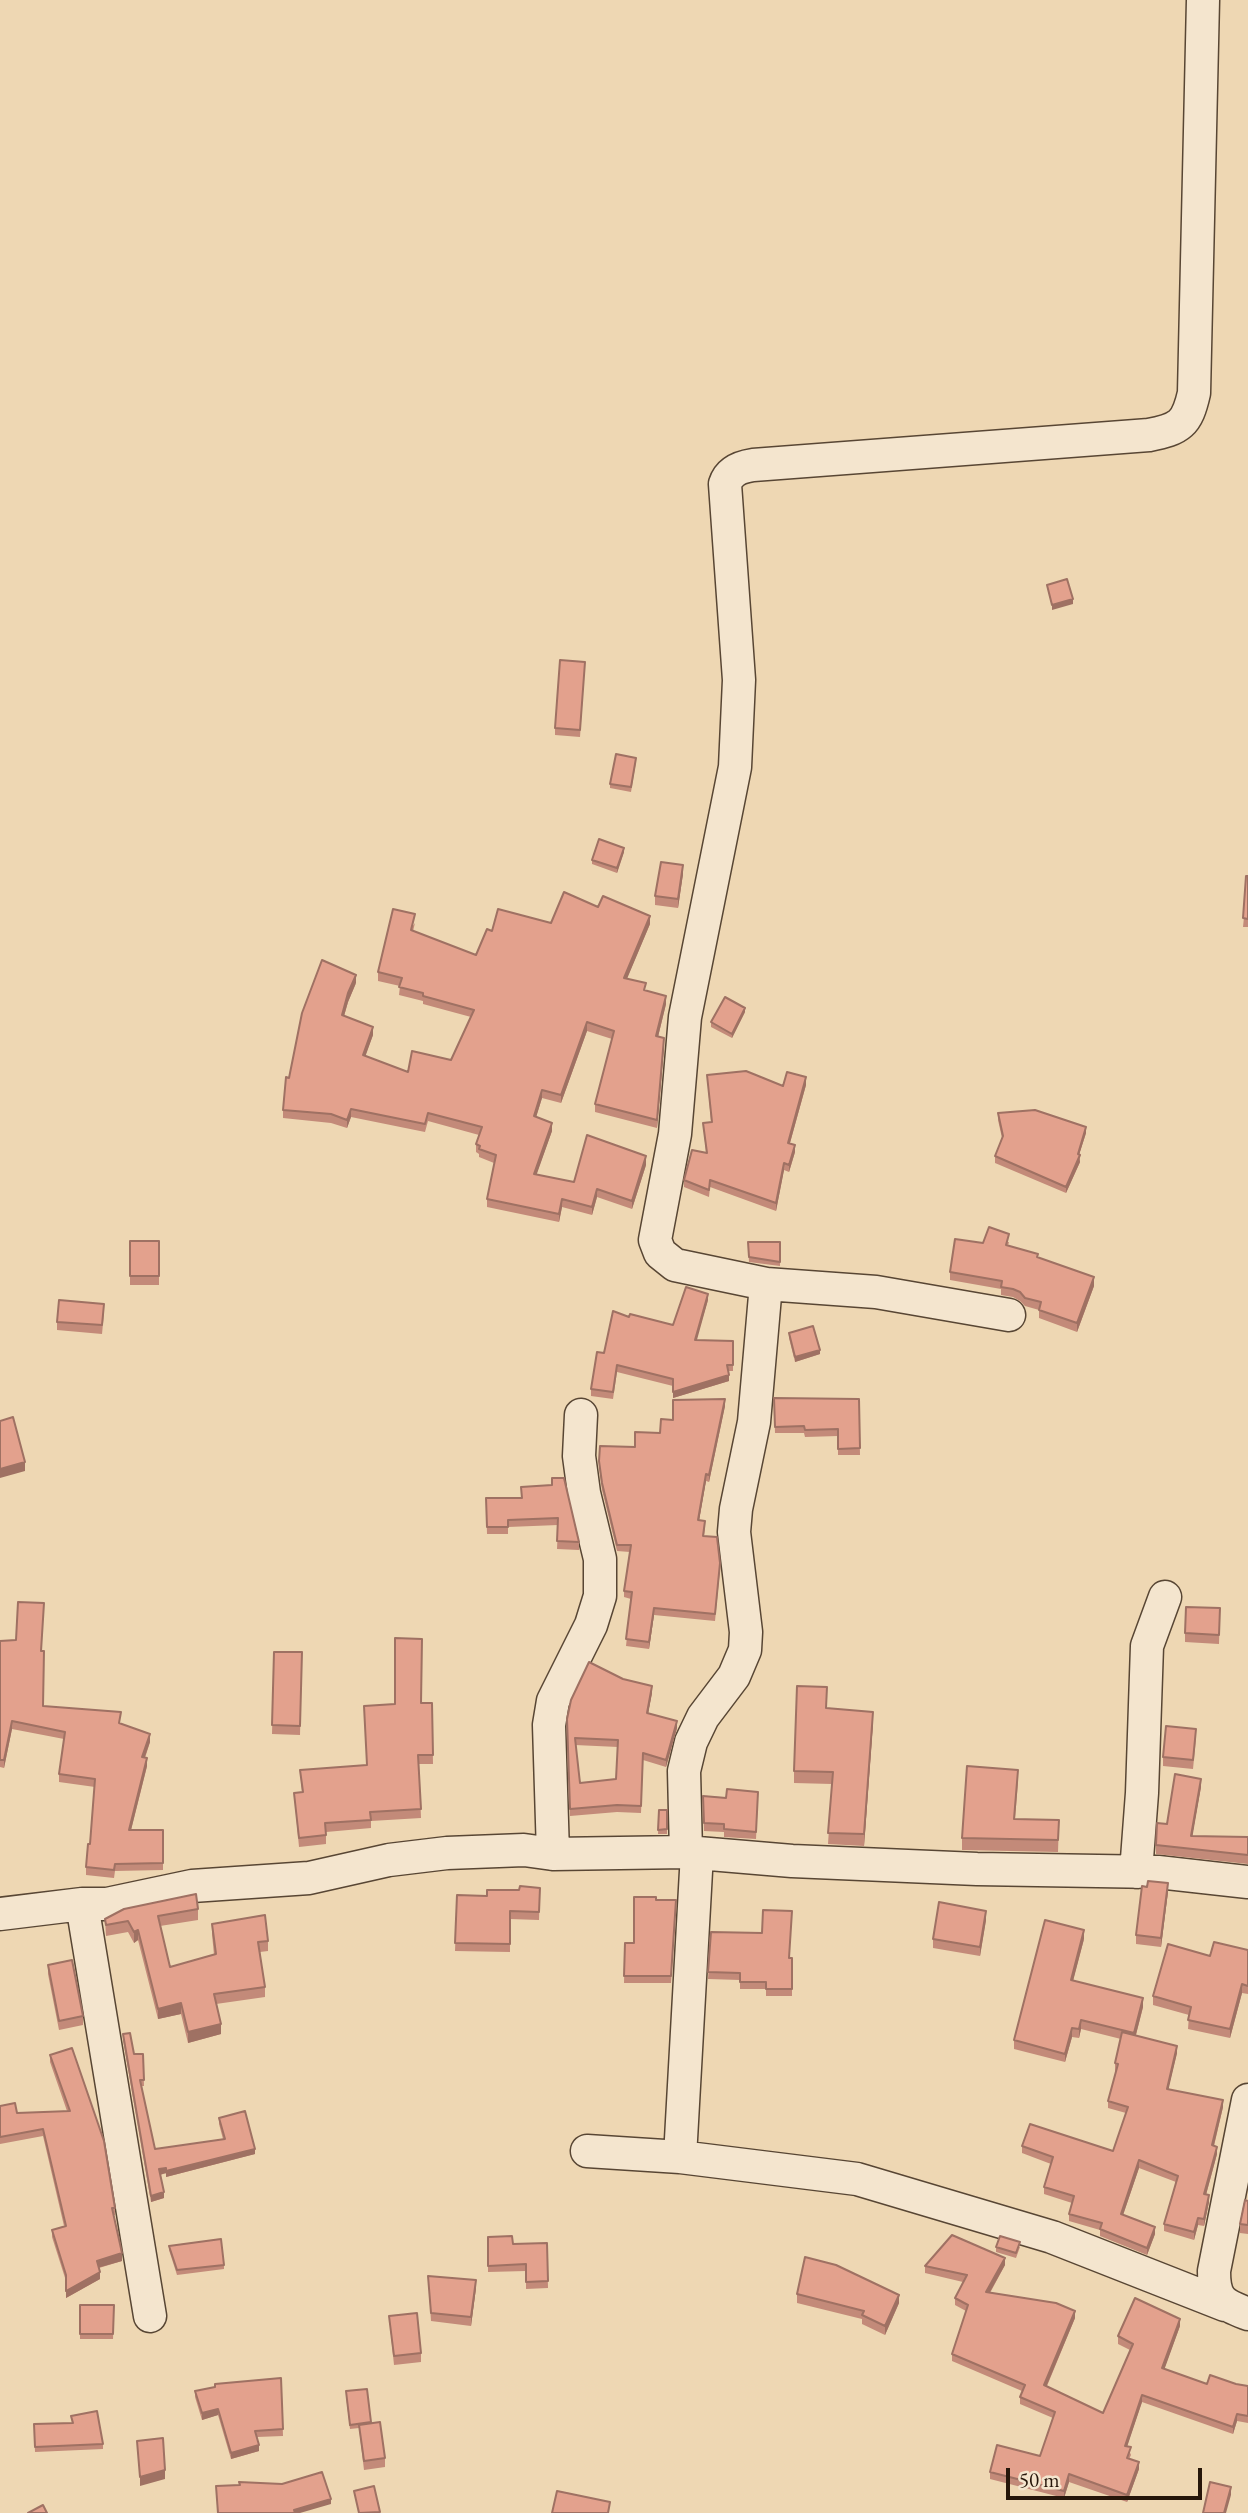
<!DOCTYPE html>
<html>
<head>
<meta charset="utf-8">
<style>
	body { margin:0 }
	#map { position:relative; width:1248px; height:2513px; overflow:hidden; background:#eed7b3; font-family:"EB Garamond",serif }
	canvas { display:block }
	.scale { position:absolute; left:1006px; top:2468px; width:196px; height:32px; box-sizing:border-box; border:4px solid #26160a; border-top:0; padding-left:9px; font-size:21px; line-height:24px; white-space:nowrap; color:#26160a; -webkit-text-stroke:5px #f4e5ce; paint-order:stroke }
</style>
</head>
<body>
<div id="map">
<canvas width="1248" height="2513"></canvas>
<div class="scale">50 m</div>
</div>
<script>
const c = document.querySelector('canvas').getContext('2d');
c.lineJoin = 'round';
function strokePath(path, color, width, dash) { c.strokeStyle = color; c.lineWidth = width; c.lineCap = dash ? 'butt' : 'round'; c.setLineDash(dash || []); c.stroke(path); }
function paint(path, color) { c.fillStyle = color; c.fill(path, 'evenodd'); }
const minor = new Path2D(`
	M766 1284 876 1292 1009 1315
	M686 1852 684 1771 691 1742 703 1717 734 1676 745 1650 746 1632 734 1532 736 1509 754 1422 766 1284 675 1265 660 1253 655 1240 675 1134 685 1017 735 767 739 680 725 484C729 471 740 467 753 465L1149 435C1180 429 1187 424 1194 393L1203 0
	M553 1854 549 1725 553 1701 591 1625 600 1596V1559L584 1493 579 1456 581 1415
	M1136 1872 1142 1793 1147 1646 1165 1597
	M82 1904 150 2316
	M0 1914 82 1904H107L192 1886 309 1878 389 1860 447 1853 524 1850 553 1854 686 1852 792 1861 977 1869 1158 1872 1248 1882
	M1248 2100 1214 2271C1214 2301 1223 2304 1248 2314
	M587 2151 680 2157 857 2179 1052 2237 1225 2305
	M680 2157 697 1853`);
const wall = new Path2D(`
	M585 662 580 737 555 735V728Z
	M636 762 631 792 610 788V784Z
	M624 852 617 873 592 864V860Z
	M683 874 678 908 655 905V896Z
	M1248 876V927H1243Z
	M598 907 650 924 627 978 666 1004 658 1037 664 1047 657 1128 595 1112V1104L612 1039 587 1031 561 1103 542 1098 536 1117 552 1131 536 1175 574 1182 646 1165 632 1209 597 1197 592 1215 562 1207 559 1222 487 1207V1199L494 1163 479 1157V1154L476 1152V1144L479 1135 428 1121 425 1132 351 1117 347 1128 331 1123 283 1118V1110L289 1078 356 983 348 1002 344 1016 373 1035 365 1056 408 1072 451 1060 471 1017 423 1004V1001L399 995 400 986 378 981V972L415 923 413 931 476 955 492 931 551 923Z
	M745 1012 732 1038 711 1027V1022Z
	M707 1075 783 1086 806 1085 790 1143 795 1152 789 1172 784 1170 776 1211 710 1187 709 1197 684 1187V1180L706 1152 703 1123 711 1122Z
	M998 1113 1086 1133 1079 1155 1080 1162 1066 1193 995 1163V1156L1002 1138 998 1120Z
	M130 1241H159V1285H130Z
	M748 1242H780V1266L749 1262Z
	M1009 1242 1008 1246 1038 1257 1094 1286 1077 1332 1039 1318V1310L1025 1306 1020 1301 1013 1297 1001 1295V1289L950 1280V1272L983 1243Z
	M708 1300 696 1340 733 1341V1371H728L729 1381 673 1398V1386L617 1372 613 1399 591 1396V1389L604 1353 629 1317 673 1325Z
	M104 1313 102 1334 57 1330V1322Z
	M789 1333 820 1354 795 1362 789 1338Z
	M774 1398 859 1399 860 1455H838V1436L805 1437 804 1433H775Z
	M725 1406 709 1482 706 1481 699 1520 705 1528 704 1536 720 1570 715 1621 654 1615 649 1649 626 1646 631 1599 624 1597V1591L630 1552 617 1551 602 1490 599 1467 600 1446 635 1447 660 1433 673 1420Z
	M552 1485 579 1542V1550L557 1549 558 1525 508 1527V1534H487L486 1498H521Z
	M1220 1608 1219 1644 1185 1642V1633Z
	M0 1641 41 1651 43 1706 120 1723 150 1742 145 1758 147 1766 131 1830H163V1870L115 1871 114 1878 86 1875V1867L90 1844 95 1787 59 1782V1774L64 1739 12 1729 4 1768 0 1767Z
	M274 1652H302L300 1735 272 1734Z
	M652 1693 648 1713 677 1728 666 1767 643 1760 641 1813 617 1812 570 1816 567 1719ZM575 1745 618 1747 616 1779 580 1783Z
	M421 1703H432L433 1764H419L421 1818 371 1821V1828L326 1832V1844L299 1847 294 1793 302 1792 300 1770 367 1765Z
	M827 1708 873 1723 864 1846 828 1844 832 1784 794 1783V1771Z
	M1196 1738 1193 1769 1163 1766V1757Z
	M1018 1782 1015 1819 1059 1820 1058 1852 962 1850V1838Z
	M1201 1787 1192 1836 1248 1837V1864L1156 1854V1845L1167 1824Z
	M703 1796 758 1799 756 1839 724 1837V1832L704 1831Z
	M659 1810H667V1834H658Z
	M540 1888 539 1920 510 1919V1952L455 1951 457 1895 487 1896Z
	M1168 1892 1161 1947 1136 1944V1935Z
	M656 1900 676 1907 671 1983H624L625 1943H634Z
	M198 1909V1920L160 1926 170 1967 214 1955 212 1934V1924L268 1941V1951L260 1952 265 1987V1997L216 2004 221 2034 188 2043 181 2014 158 2019 138 1940 134 1943 128 1932 106 1936 105 1919Z
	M986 1920 980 1956 933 1948V1939Z
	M711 1932 792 1958V1996H766V1989H740V1980L708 1979Z
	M1084 1939 1073 1980 1143 2007 1136 2035 1177 2053 1168 2089 1223 2107 1214 2146 1217 2154 1206 2195 1209 2202 1204 2226 1198 2225 1194 2240 1164 2231V2224L1176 2182 1139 2168 1123 2215 1155 2234 1147 2255 1100 2236V2230L1069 2221V2214L1072 2203 1044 2194V2187L1051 2164 1022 2153V2146L1113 2151 1126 2113 1108 2108V2101L1116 2071H1115V2063L1121 2039 1081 2029 1079 2038 1072 2037 1065 2062 1014 2049V2040Z
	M1248 1950V1994L1242 1993 1230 2038 1188 2029 1189 2015 1153 2005V1996L1210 1956Z
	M48 1965 83 2016V2025L59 2030 48 1974Z
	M123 2034 134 2054H143L144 2086H141L155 2149 223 2139 219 2124V2118L255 2154 166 2177V2173L160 2175 164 2198 151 2202 123 2040Z
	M50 2055 115 2208V2215H114L122 2261 99 2268 100 2279 66 2298V2281L52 2237V2230L64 2226 43 2136 0 2144V2106L17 2113 67 2111 50 2062Z
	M1248 2201V2234L1240 2233V2224Z
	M488 2237 513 2244 547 2243 548 2288 526 2289V2271L488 2272Z
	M169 2246 224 2265V2269L177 2275 169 2250Z
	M996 2247H1020L1016 2258 996 2252Z
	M1005 2265 990 2293 1075 2318 1047 2386 1103 2413 1130 2350 1118 2344V2336L1180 2326 1164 2369 1207 2384H1236L1248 2386V2423L1237 2421 1233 2434 1142 2402 1127 2446 1131 2455 1129 2459 1139 2469 1127 2502 1069 2482 1064 2498 990 2479V2472L1040 2456 1053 2418 1020 2404V2397L1022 2391 952 2361V2354L966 2311 955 2305V2298L963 2282 925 2273V2266Z
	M428 2276 476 2288 471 2326 431 2321Z
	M797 2294 899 2303 885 2335 862 2324V2319L797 2303Z
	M80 2305H114L113 2339H80Z
	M389 2316 421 2353V2362L394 2365Z
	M281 2378 283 2436 257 2437 259 2451 231 2459 218 2415 202 2420 195 2397V2391Z
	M367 2389 371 2423 385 2458V2467L364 2470 359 2428 350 2429 346 2396Z
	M71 2416 103 2444V2449L35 2452 34 2424 72 2423Z`);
const shadedWall = new Path2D(`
	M1073 599V604L1052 610V605Z
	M624 848V852L617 873V868Z
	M683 865V874L678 908V899Z
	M650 916V924L624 986V978Z
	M356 975V983L348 1002 342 1023V1015L348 993Z
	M666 996V1004L656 1045V1036Z
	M745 1008V1012L732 1038V1034Z
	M587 1022V1031L561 1103V1095Z
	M373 1027V1035L363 1063V1055Z
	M664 1038V1047L657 1128V1120Z
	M806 1077V1085L788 1150V1143Z
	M542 1090V1098L534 1124V1116Z
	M351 1109V1117L347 1128V1120Z
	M552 1123V1131L534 1182V1174Z
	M1086 1127V1133L1079 1155 1080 1162 1066 1193V1187Z
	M795 1145V1152L789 1172V1165Z
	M646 1156V1165L632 1209V1201Z
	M784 1163V1170L776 1211V1203Z
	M597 1189V1197L592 1215V1207Z
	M562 1199V1207L559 1222V1214Z
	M1094 1277V1286L1077 1332V1323Z
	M708 1294V1300L695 1347V1340Z
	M820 1350V1354L795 1362V1357Z
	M729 1375V1381L673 1398V1392Z
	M725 1399V1406L709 1482V1475Z
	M25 1462V1471L0 1478V1469Z
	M706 1474V1481L698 1527V1520Z
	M654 1608V1615L649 1649V1642Z
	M652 1686V1693L647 1720V1713Z
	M873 1712V1723L864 1846V1834Z
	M12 1721V1729L4 1768V1760Z
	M677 1721V1728L666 1767V1760Z
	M150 1734V1742L142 1765V1757Z
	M147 1758V1766L129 1838V1830Z
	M1201 1779V1787L1191 1845V1836Z
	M1168 1883V1892L1161 1947V1938Z
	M986 1911V1920L980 1956V1947Z
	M138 1930V1940L134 1943V1932Z
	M1084 1930V1939L1071 1989V1980Z
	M1242 1984V1993L1230 2038V2029Z
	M1143 1998V2007L1134 2042V2033Z
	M181 2003V2014L158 2019V2009Z
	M1081 2020V2029L1079 2038V2029Z
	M221 2024V2034L188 2043V2032Z
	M1072 2028V2037L1065 2062V2054Z
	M1177 2046V2053L1167 2096V2089Z
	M1223 2100V2107L1212 2153V2145Z
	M1217 2147V2154L1204 2202V2194Z
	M255 2149V2154L166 2177V2171Z
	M1139 2160V2168L1121 2221V2214Z
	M166 2168V2173L159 2175V2169Z
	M164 2192V2198L151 2202V2196Z
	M1209 2195V2202L1204 2226V2219Z
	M1198 2218V2225L1194 2240V2232Z
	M1155 2227V2234L1147 2255V2248Z
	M122 2253V2261L97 2268V2261Z
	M1005 2258V2265L986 2299V2292Z
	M100 2272V2279L66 2298V2291Z
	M476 2280V2288L471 2326V2317Z
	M899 2295V2303L885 2335V2326Z
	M1075 2311V2318L1044 2392V2385Z
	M1180 2319V2326L1162 2376V2368Z
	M1142 2395V2402L1125 2453V2446Z
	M218 2409V2415L202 2420V2413Z
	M1237 2414V2421L1233 2434V2427Z
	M259 2445V2451L231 2459V2453Z
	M1139 2462V2469L1127 2502V2495Z
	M165 2470V2479L140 2486V2477Z
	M1069 2474V2482L1064 2498V2491Z
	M1231 2487V2495L1226 2513H1224Z
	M331 2499V2504L300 2513H294V2510Z`);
const building = new Path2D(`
	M1067 579 1073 599 1052 605 1047 585Z
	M560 660 585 662 580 730 555 728Z
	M616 754 636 758 631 787 610 784Z
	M599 839 624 848 617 868 592 860Z
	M661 862 683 865 678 899 655 896Z
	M1246 876H1248V919L1243 918Z
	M564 892 598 907 603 896 650 916 624 978 646 983 644 990 666 996 656 1036 664 1038 657 1120 595 1104 614 1031 587 1022 561 1095 542 1090 534 1116 552 1123 534 1174 574 1182 587 1135 646 1156 632 1201 597 1189 592 1207 562 1199 559 1214 487 1199 496 1155 479 1149 480 1146 476 1144 482 1127 428 1113 425 1124 351 1109 347 1120 331 1114 283 1110 286 1077 289 1078 302 1013 322 960 356 975 348 993 342 1015 373 1027 363 1055 408 1072 412 1051 451 1060 474 1010 423 996V993L399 987 402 978 378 972 393 909 415 914 411 930 476 955 487 929 492 931 498 909 551 923Z
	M725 997 745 1008 732 1034 711 1022Z
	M746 1071 783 1086 787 1072 806 1077 788 1143 795 1145 789 1165 784 1163 776 1203 710 1180 709 1190 684 1180 692 1150 707 1153 703 1123 712 1122 707 1075Z
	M1035 1110 1086 1127 1078 1154 1080 1155 1066 1187 995 1156 1003 1136 998 1113Z
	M989 1227 1009 1234 1006 1245 1038 1254 1037 1257 1094 1277 1077 1323 1039 1310 1041 1302 1025 1298 1020 1292 1013 1289 1001 1287 1002 1281 950 1272 955 1239 983 1243Z
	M130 1241H159V1276H130Z
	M748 1242H780V1262L749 1257Z
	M686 1287 708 1294 695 1340 733 1341V1365H727L729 1375 673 1392V1379L617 1365 613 1392 591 1389 597 1352 604 1353 613 1311 629 1317 630 1314 673 1325Z
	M59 1300 104 1304 102 1325 57 1322Z
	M813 1326 820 1350 795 1357 789 1333Z
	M774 1398 859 1399 860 1448 838 1449V1429L805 1430 804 1426 775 1427Z
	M725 1399 709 1475 706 1474 698 1520 705 1521 703 1536 717 1537 720 1563 715 1614 654 1608 649 1642 626 1639 632 1592 624 1591 631 1545H617L602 1483 599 1461 600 1446 635 1447V1432L660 1433 661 1419 673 1420V1400Z
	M13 1417 25 1462 0 1469V1421Z
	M552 1478H564L579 1542 557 1541 558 1518 508 1520V1527H487L486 1498H522L521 1487 552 1485Z
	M18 1602 44 1603 41 1651H44L43 1706 121 1712 119 1723 150 1734 142 1757 147 1758 129 1830H163V1863L115 1864 114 1870 86 1867 88 1844H90L95 1779 59 1774 65 1732 12 1721 4 1760H0V1641L16 1640Z
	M1186 1607 1220 1608 1219 1635 1185 1633Z
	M395 1638 422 1639 421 1703H432L433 1755H418L421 1809 370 1812 371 1820 325 1823 326 1835 299 1838 294 1793 303 1792 300 1770 367 1765 364 1706 395 1704Z
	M274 1652H302L300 1726 272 1725Z
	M589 1662 623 1679 652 1686 647 1713 677 1721 666 1760 643 1753 641 1806 617 1805 570 1809 567 1719 571 1700ZM575 1738 618 1740 616 1779 580 1783Z
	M797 1686 827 1687 826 1708 873 1712 864 1834 828 1833 833 1772 794 1771Z
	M1166 1726 1196 1729 1193 1760 1163 1757Z
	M967 1766 1018 1770 1014 1819 1059 1820 1058 1840 962 1838Z
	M1175 1774 1201 1779 1191 1836 1248 1837V1855L1156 1845 1157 1823 1167 1824Z
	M727 1789 758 1792 756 1832 724 1829V1824L704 1823 703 1796 726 1798Z
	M659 1810H667V1829L658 1830Z
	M1148 1881 1168 1883 1161 1938 1136 1935 1142 1886 1147 1887Z
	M520 1886 540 1888 539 1912 510 1911V1944L455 1943 457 1895 487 1896V1890H519Z
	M196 1894 198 1909 158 1916 170 1967 216 1954 212 1924 265 1915 268 1941 258 1942 265 1987 214 1994 221 2024 188 2032 181 2003 158 2009 138 1930 134 1932 128 1921 106 1925 105 1919 124 1909Z
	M634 1897H656V1900H676L671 1976H624L625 1943H634Z
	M939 1902 986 1911 980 1947 933 1939Z
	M763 1910 792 1911 789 1958H792V1989H766V1982H740V1973L708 1972 711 1932 762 1933Z
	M1045 1920 1084 1930 1071 1980 1143 1998 1134 2033 1081 2020 1079 2029 1072 2028 1065 2054 1014 2040Z
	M1214 1942 1248 1950V1986L1242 1984 1230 2029 1188 2020 1191 2007 1153 1996 1168 1944 1210 1956Z
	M72 1960 83 2016 59 2021 48 1965Z
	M1122 2032 1177 2046 1167 2089 1223 2100 1212 2145 1217 2147 1204 2194 1209 2195 1204 2219 1198 2218 1194 2232 1164 2224 1178 2176 1139 2160 1121 2214 1155 2227 1147 2248 1100 2229 1102 2223 1069 2214 1074 2196 1044 2187 1053 2157 1022 2146 1030 2124 1113 2151 1128 2107 1108 2101 1118 2064 1115 2063Z
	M130 2033 134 2054H143L144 2080H140L155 2149 225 2139 219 2118 245 2111 255 2149 166 2171V2168L159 2169 164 2192 151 2196 123 2034Z
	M72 2048 104 2141 115 2208H112L122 2253 97 2261 100 2272 66 2291V2275L52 2230 66 2226 43 2129 0 2137V2106L15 2103 17 2113 70 2111 50 2055Z
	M1245 2200 1248 2201V2225L1240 2224Z
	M952 2235 1005 2258 986 2292 1056 2303 1075 2311 1044 2385 1103 2413 1133 2344 1118 2336 1135 2298 1180 2319 1162 2368 1207 2384 1210 2375 1236 2384 1248 2386V2416L1237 2414 1233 2427 1142 2395 1125 2446 1131 2447 1127 2458 1139 2462 1127 2495 1069 2474 1064 2491 990 2472 997 2445 1040 2456 1055 2412 1020 2397 1025 2385 952 2354 968 2305 955 2298 967 2275 925 2266Z
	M512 2236 513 2244 547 2243 548 2281 526 2282V2264L488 2266V2237Z
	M1000 2236 1020 2242 1016 2253 996 2247Z
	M221 2239 224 2265 177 2270 169 2246Z
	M805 2257 836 2265 899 2295 885 2326 862 2315 864 2311 797 2294Z
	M428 2276 476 2280 471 2317 431 2313Z
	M80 2305H114L113 2334H80Z
	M417 2313 421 2353 394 2356 389 2316Z
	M281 2378 283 2429 255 2431 259 2445 231 2453 218 2409 202 2413 195 2391 215 2387V2384Z
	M367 2389 371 2422 350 2425 346 2391Z
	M97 2411 103 2444 35 2447 34 2424 73 2423 71 2416Z
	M380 2422 385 2458 364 2461 359 2425Z
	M163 2438 165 2470 140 2477 137 2441Z
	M322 2472 331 2499 294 2510 295 2513H218L216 2486 240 2485 239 2482 282 2484Z
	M1210 2482 1231 2487 1224 2513H1203Z
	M374 2486 380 2512 359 2513 354 2491Z
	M557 2491 610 2502 608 2513H552Z
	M43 2505 47 2513H28Z`);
strokePath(minor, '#584634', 35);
strokePath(minor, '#f4e5ce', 32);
paint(wall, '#c38a79');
paint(shadedWall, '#9f7163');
paint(building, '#e3a18d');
strokePath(building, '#9f7163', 2);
</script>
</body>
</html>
